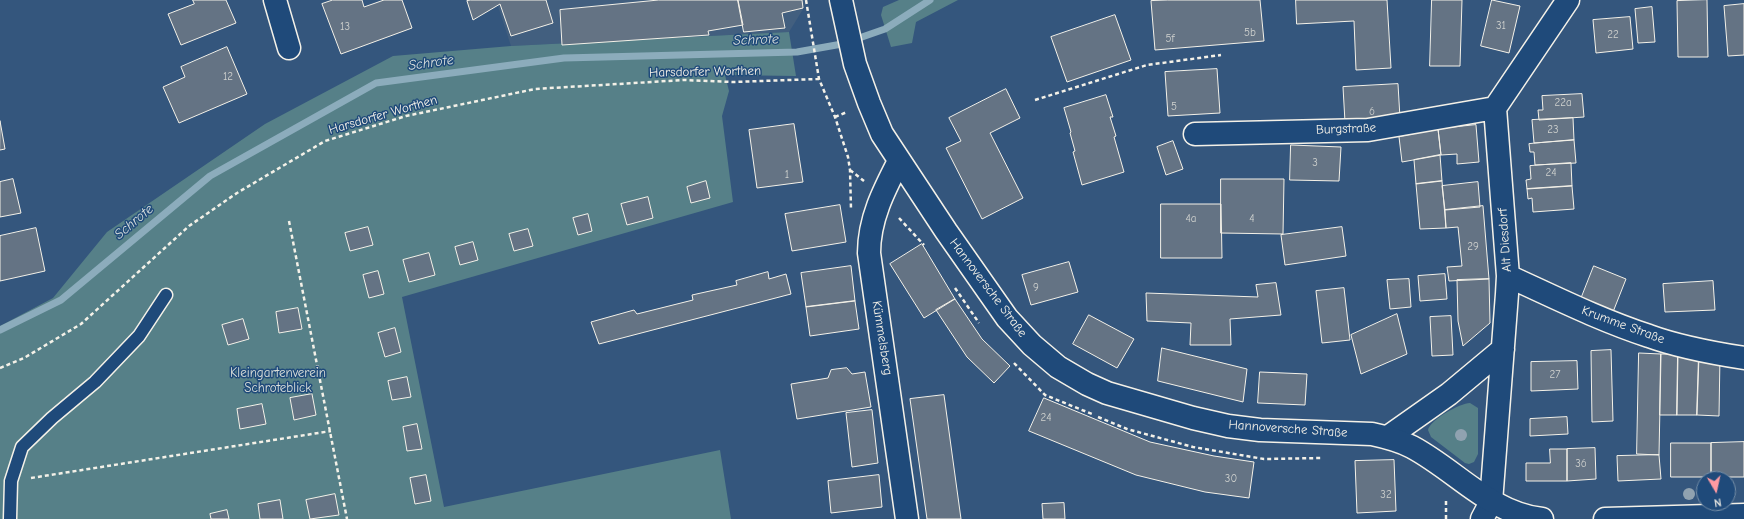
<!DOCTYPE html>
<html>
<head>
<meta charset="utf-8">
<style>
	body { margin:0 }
	#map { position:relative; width:1744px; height:519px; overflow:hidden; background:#34567d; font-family:"Comic Neue",sans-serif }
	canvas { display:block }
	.north { position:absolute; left:1696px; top:471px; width:40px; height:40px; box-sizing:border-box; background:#1f4a7a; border:1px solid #748da6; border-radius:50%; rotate:171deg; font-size:11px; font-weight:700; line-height:16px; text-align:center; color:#f4f1e8 }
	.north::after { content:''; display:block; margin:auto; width:14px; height:18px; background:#ff9aa2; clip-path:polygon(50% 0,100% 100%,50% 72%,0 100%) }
</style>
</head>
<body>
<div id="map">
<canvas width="1744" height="519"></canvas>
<div class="north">N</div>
</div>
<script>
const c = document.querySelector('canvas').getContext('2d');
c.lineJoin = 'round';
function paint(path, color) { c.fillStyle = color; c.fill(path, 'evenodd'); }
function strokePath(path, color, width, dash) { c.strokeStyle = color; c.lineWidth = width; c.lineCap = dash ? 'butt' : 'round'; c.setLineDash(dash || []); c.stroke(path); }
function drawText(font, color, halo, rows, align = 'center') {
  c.font = font + ' "Comic Neue",sans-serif'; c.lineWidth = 3; c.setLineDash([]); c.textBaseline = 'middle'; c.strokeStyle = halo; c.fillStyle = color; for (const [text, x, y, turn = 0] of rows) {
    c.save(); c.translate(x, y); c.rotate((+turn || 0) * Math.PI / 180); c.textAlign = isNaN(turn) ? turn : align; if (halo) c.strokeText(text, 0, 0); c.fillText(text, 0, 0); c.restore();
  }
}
const built = new Path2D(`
	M496 0H804L805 6 789 32 511 46Z`);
const green = new Path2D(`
	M899 0H958L916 22 912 43 891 47 881 15 883 7Z
	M789 32 796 76 725 75 729 91 722 116 733 202 402 297 444 507 720 450 731 519H0V326L53 298 107 232 265 124 393 56 511 46Z
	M1470 403 1478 408V454L1474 462 1469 464 1465 463 1431 437 1428 430C1430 420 1460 403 1470 403Z`);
const stream = new Path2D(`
	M0 330 61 300 210 176 376 83 564 58 797 52 842 44 885 29 930 0`);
const building = new Path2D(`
	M193 0H226L236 23 181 45 168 14 194 4Z
	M333 0H362L364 7 384 0H402L412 28 341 54 322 4Z
	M471 0H546L553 23 511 36 500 4 473 20 467 1Z
	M659 0H738L743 25 708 31 709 35 562 45 560 10Z
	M738 0H802L803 8 782 13 785 28 744 32Z
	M1168 0H1260L1264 41 1155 50 1151 1Z
	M1296 0H1387L1391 68 1356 70 1354 21 1297 24Z
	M1432 0H1462L1460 66H1430Z
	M1492 0 1520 6 1509 53 1481 46Z
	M1707 0 1708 57H1678L1677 1Z
	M1744 4V55L1728 56 1724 6Z
	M1652 7 1655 42 1638 43 1635 9Z
	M1115 15 1131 60 1067 82 1051 37Z
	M1630 17 1633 49 1596 53 1593 20Z
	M227 47 247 94 179 123 163 87 185 77 181 67Z
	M1217 69 1220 113 1168 116 1165 72Z
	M1398 84 1400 118 1345 122 1343 87Z
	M1006 89 1020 118 990 133 1023 198 982 219 946 148 961 141 949 118Z
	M1582 94 1584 117 1539 120 1538 110H1543L1542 96Z
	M1106 95 1113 117H1110L1116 136 1114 137 1124 172 1082 185 1073 152 1075 151 1070 133 1071 132 1064 108Z
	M1573 118 1574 140 1534 143 1532 120Z
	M0 121 5 149 0 150Z
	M794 124 803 182 757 188 749 130Z
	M1476 125 1479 162 1457 164V154L1441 155 1438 129Z
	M1438 129 1441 155 1402 162 1399 137Z
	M1574 140 1576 163 1535 165 1534 152H1530L1529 144Z
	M1173 141 1183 169 1166 175 1157 147Z
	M1291 145 1341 147 1339 181 1290 180Z
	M1440 155 1442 181 1416 184 1414 160Z
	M1571 163 1572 186 1527 189 1526 180 1531 179 1530 166Z
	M13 179 21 213 0 217V182Z
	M1221 179H1284L1283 234 1221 233Z
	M706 181 710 198 691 203 687 187Z
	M1442 181 1446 228 1420 229 1416 184Z
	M1478 182 1480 207 1445 210 1442 186Z
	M1572 186 1574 209 1533 212 1532 198 1528 199 1527 189Z
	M648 197 653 218 627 225 621 204Z
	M1161 204H1221L1222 258H1161Z
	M840 205 846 242 792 251 785 214Z
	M1483 206 1489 279 1449 281 1447 267 1462 266 1458 227 1446 228 1445 210Z
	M588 214 592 231 578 235 573 218Z
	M368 227 373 245 350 251 345 233Z
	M1342 227 1346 256 1285 265 1281 235Z
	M36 228 45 271 0 281V236Z
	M528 229 533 246 514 251 509 234Z
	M473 242 478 260 460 265 455 247Z
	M922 244 955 299 924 318 890 264Z
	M429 253 435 275 409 282 403 260Z
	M1069 262 1078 292 1031 305 1022 275Z
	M851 266 855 301 806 307 801 273Z
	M1594 266 1626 279 1613 312 1581 299Z
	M378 271 384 294 369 298 363 275Z
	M768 272 769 279 786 274 791 294 599 344 591 322 634 310 637 314 693 300 692 295 737 285 736 281Z
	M1445 274 1447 299 1420 301 1418 276Z
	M1409 279 1411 307 1390 309 1387 280Z
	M1489 279 1490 323 1463 346 1458 321 1457 280Z
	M1713 281 1715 310 1665 312 1663 284Z
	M1276 283 1281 315 1230 319 1231 345H1190L1191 323 1147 321 1146 293 1258 297 1256 285Z
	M1344 288 1350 340 1322 343 1316 291Z
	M955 299 982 339 1010 366 994 383 967 357 936 310Z
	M855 301 859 329 810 336 806 307Z
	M298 308 302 329 279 333 276 312Z
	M1397 314 1407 354 1361 374 1351 335Z
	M1089 315 1134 339 1117 368 1073 344Z
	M1451 316 1453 355 1432 356 1430 317Z
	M243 319 249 339 228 345 222 325Z
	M395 328 401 352 385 357 378 333Z
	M1162 348 1247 369 1243 402 1158 381Z
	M1611 350 1613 421 1592 422 1591 351Z
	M1639 353 1661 354 1659 455 1637 454Z
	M1661 354H1678L1677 415H1660Z
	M1678 354 1699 355 1697 415H1677Z
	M1699 355H1720L1719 416 1697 415Z
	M1577 361 1578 389 1531 391V362Z
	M847 368 852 374 865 372 871 407 797 419 791 384 828 378 831 370Z
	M1260 372 1307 374 1305 405 1258 403Z
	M407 377 411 397 392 400 388 381Z
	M312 394 316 415 294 420 290 398Z
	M944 395 961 519H927L910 399Z
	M1044 398 1150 442 1214 456 1254 462 1249 498 1205 492 1136 475 1029 431Z
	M262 404 266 424 240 429 237 409Z
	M872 410 878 463 852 467 846 413Z
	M1567 417 1568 434 1530 436V419Z
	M417 424 422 449 407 451 403 427Z
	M1744 442V477H1711V443Z
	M1671 443H1711V477H1671Z
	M1595 448 1596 479 1567 481V449Z
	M1550 449H1567V481H1526V463H1550Z
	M1659 455 1661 479 1618 481 1617 456Z
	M1394 460 1396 511 1357 513 1355 461Z
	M426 475 431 501 415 504 410 478Z
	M879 475 882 507 831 513 828 481Z
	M335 494 339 515 310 519 306 500Z
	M280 500 283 519H260L258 504Z
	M1064 503 1065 519H1043L1042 504Z
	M227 510 229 519H211L210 514Z`);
const path = new Path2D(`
	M806 0 819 79 835 117 848 157 850 170 851 209
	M1035 100 1147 65 1221 55
	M835 117 847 112
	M850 170 864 181
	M899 218 924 245
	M289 221 347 519
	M955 288 979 323
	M1014 363 1045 395 1092 414
	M0 368 24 358 81 324 189 226 237 193 325 141 406 116 535 89 684 80 733 82 819 79
	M1098 417 1127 429 1193 447 1264 459 1322 458
	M31 478 331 431
	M1446 519V498`);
const service = new Path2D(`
	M10 519 11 481 22 447 52 418 95 382 139 336 166 295`);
const minor = new Path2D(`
	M275 0 289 48
	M1195 134 1368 130 1495 108
	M1508 276C1554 297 1600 320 1649 336 1679 347 1712 353 1744 358
	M1388 437 1449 394 1503 349
	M1482 519 1491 502 1507 294 1508 276 1495 108 1568 0`);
const secondary = new Path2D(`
	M841 0 855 64 869 103 882 134 946 231 1007 318 1032 345 1058 367 1087 384 1107 393 1193 418 1228 426 1260 430 1372 434C1386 437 1399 440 1412 447 1457 471 1490 513 1542 519
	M899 161C884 190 869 219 869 253L907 519
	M1605 519 1744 515`);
const trees = [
	[1461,435],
	[1689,494]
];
const numberNames = [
	["31",1501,26],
	["13",345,27],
	["5b",1250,33],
	["22",1613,35],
	["5f",1170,39],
	["12",228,77],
	["22a",1563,103],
	["5",1174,107],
	["6",1372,112],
	["23",1553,130],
	["3",1315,163],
	["24",1551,173],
	["1",787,175],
	["4a",1191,219],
	["4",1252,219],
	["29",1473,247],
	["9",1036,288],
	["27",1555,375],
	["24",1046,418],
	["36",1581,464],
	["30",1231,479],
	["32",1386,495]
];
const streetNames = [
	["Harsdorfer Worthen",705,72,-1],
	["Harsdorfer Worthen",383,115,-16],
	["Burgstraße",1346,129,-2],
	["Alt Diesdorf",1505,240,-94],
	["Hannoversche Straße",988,288,53],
	["Krumme Straße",1623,325,20],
	["Kümmelsberg",882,338,81],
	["Hannoversche Straße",1288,429,4]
];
const parkNames = [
	["Kleingartenverein",278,373],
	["Schroteblick",278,388]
];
const waterNames = [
	["Schrote",756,40,-2],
	["Schrote",431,63,-8],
	["Schrote",134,222,-40]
];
paint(built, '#425f7f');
paint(green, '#568088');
strokePath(stream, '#8cacbc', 7);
paint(building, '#647384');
strokePath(building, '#f4f1e8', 1);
strokePath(service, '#f4f1e8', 15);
strokePath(minor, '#f4f1e8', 25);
strokePath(secondary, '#f4f1e8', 25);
strokePath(path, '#f4f1e8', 2.5, [4, 3]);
strokePath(service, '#1f4a7a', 12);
strokePath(minor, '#1f4a7a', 22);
strokePath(secondary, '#1f4a7a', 22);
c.fillStyle = '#90a2b0';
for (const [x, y] of trees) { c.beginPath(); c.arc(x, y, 6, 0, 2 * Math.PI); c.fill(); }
drawText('11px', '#d0d2cf', null, numberNames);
drawText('13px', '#f4f1e8', '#1f4a7a', streetNames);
drawText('13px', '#dce0da', '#1f4a7a', parkNames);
drawText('italic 14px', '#dae0dd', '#1f4a7a', waterNames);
</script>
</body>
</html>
